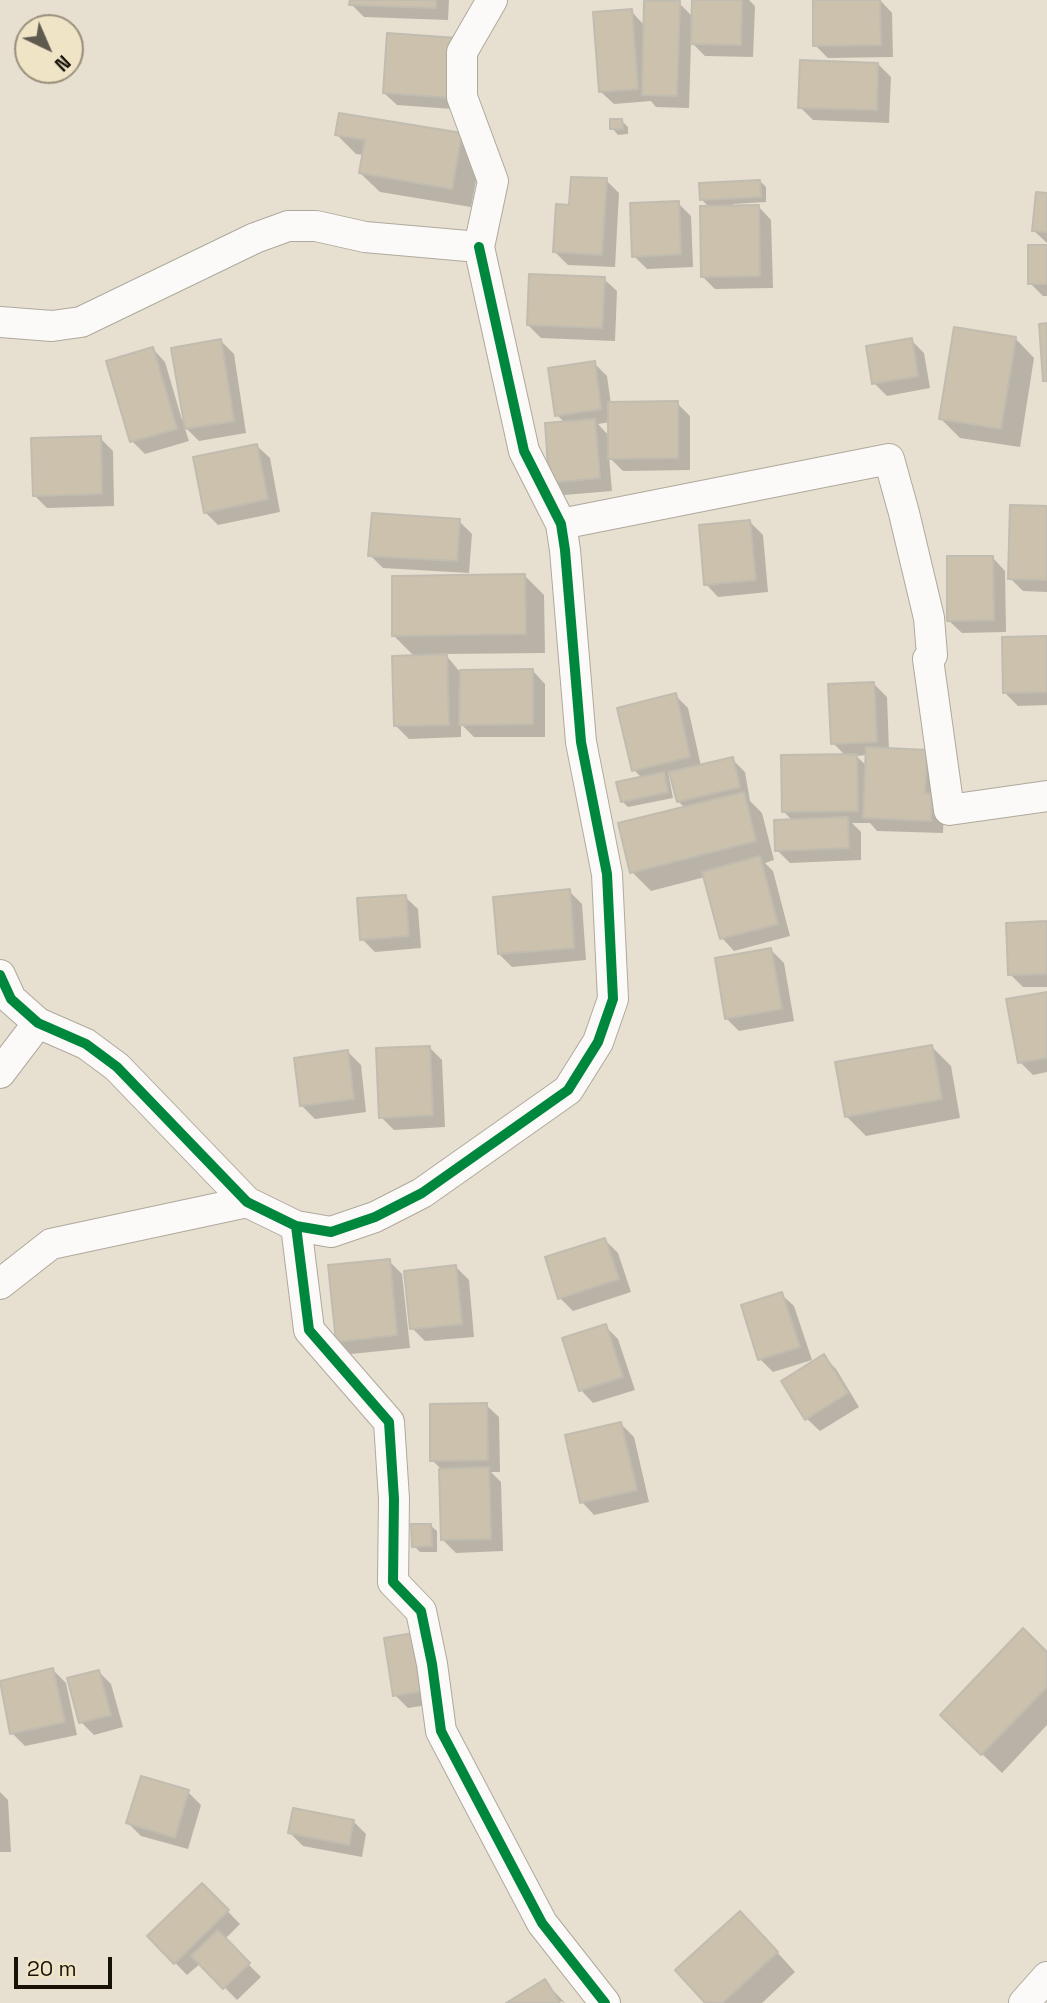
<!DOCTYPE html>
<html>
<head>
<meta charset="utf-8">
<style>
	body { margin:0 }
	#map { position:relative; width:1047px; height:2003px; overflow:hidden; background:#e7e0d0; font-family:"Space Grotesk",sans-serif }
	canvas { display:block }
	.north { position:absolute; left:14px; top:14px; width:70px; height:70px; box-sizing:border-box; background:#f0e4c7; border:2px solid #99907b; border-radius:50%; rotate:136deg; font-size:19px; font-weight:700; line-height:28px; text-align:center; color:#161208 }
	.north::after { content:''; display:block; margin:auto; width:24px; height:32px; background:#5f5a4e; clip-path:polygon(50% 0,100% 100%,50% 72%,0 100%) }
	.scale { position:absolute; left:14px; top:1957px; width:98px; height:32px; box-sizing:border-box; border:4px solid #161208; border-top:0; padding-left:9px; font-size:21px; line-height:24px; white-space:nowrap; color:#161208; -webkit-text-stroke:5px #f0e4c7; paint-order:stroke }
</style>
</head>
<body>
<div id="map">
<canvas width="1047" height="2003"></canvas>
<div class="north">N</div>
<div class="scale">20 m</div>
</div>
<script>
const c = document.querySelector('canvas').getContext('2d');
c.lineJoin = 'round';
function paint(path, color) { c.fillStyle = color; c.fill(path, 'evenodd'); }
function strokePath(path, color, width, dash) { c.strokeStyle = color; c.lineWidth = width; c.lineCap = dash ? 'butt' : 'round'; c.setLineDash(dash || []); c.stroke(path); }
const shadow = new Path2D(`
	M351 0H449L448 20 364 17 351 4Z
	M694 0H749L755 6 753 57 705 56 691 42 689 108 656 107 651 101 614 104 601 92 631 11 645 26 679 3 693 17Z
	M880 0 892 13 893 57 828 58 815 45Z
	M388 35 466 110 397 105 384 93Z
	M878 64 891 77 889 123 813 120 800 107Z
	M622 121 628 127V134L618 135 612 128Z
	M337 135H461L481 154 471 207 380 192 360 173 364 155 356 154Z
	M606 180 619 193 615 267 568 265 555 252Z
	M760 181 766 187V202L733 204V207H759L771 220 773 288 715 289 702 276 710 208 702 200Z
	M1047 195V243L1033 230Z
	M678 203 691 216 693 267 647 269 634 256Z
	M1047 247V296H1043L1030 283Z
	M604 279 617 291 615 341 541 338 528 325Z
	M1015 338 1034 358 1020 447 960 438 941 419Z
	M911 340 924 353 930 388 887 396 874 383Z
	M221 341 234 354 246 433 199 441 184 426 189 441 145 454 132 441 108 362 153 349 165 362 182 420 185 419Z
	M594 363 607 376 611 404 677 403 690 416V470L623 471 609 457 612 491 564 495 551 482 565 423 557 415ZM610 422V437L598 424Z
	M100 438 113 451 114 506 47 508 34 495Z
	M257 446 270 458 280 512 218 525 205 512Z
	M1047 508V592L1023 591 1010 578Z
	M459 521 472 534 469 573 383 568 370 555Z
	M750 522 763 535 768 592 718 597 706 584Z
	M993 558 1005 571 1006 632 962 633 949 621Z
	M525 576 544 595 545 653 445 654 460 672 533 671 545 684V737H474L461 724V737L409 739 396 726 415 657 394 636Z
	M1047 637V705L1018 706 1005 693Z
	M874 684 887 697 889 750 927 751 944 808 943 833 877 831 870 823H852L861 832V860L790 863 777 850 793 821 783 811 846 756 833 743ZM867 755V766L856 756Z
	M675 695 688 708 701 766 732 759 745 772 750 801 762 813 774 860 765 863 773 871 790 936 734 951 722 938 705 877 651 891 632 872 685 808 678 801 671 771 668 772 673 798 628 807 622 801 642 778 634 770Z
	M569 891 582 904 586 960 512 967 499 954Z
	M405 897 418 909 421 948 375 952 362 939Z
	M1047 923V987H1023L1010 974Z
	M771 950 784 963 794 1021 739 1031 726 1018Z
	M1047 994V1072L1033 1075 1020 1062Z
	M931 1046 951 1066 960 1118 866 1136 846 1116Z
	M429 1047 442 1060 445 1127 394 1130 381 1117Z
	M348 1052 361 1065 366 1112 315 1119 302 1106Z
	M605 1240 618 1253 631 1292 573 1311 560 1298Z
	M389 1261 402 1274 410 1348 351 1354 338 1341Z
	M456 1267 469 1280 474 1337 425 1341 412 1328Z
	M781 1294 794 1306 812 1360 773 1372 760 1359Z
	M605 1326 618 1339 635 1390 593 1403 581 1390Z
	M823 1356 836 1369 859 1407 820 1431 807 1419Z
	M486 1405 499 1417 500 1472H491L501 1482 503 1551 456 1553 443 1540 441 1469 432 1460Z
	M621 1424 634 1437 649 1502 594 1515 582 1502Z
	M430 1525 437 1531V1552H420L414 1546Z
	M386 1639 440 1703 408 1708 395 1695Z
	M1047 1654V1725L1002 1773 961 1734Z
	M53 1670 66 1683 77 1735 25 1746 12 1733Z
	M99 1672 111 1684 123 1727 94 1735 81 1722Z
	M142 1778 188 1792 201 1805 188 1849 141 1836 128 1823Z
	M0 1792 8 1800 11 1852H0Z
	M353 1821 366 1834 362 1857 303 1846 290 1833Z
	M202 1885 240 1924 224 1940 261 1977 237 2000 201 1963 187 1975 149 1936Z
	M759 1932 795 1972 762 2003H708Z
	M544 1981 565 2003 560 2001H556L558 2003H510Z`);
const building = new Path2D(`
	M350 0H436V8L349 5Z
	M692 0H742L741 45 691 44Z
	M813 0H880L881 45 813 46Z
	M644 1H680L677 96 642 95Z
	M632 9 638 89 599 92 593 12Z
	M387 33 458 38 454 98 383 93Z
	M800 60 878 63 877 110 798 108Z
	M339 113 462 133 452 189 359 173 365 140 335 135Z
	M610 119H622L623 129H610Z
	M571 177 607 178 602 255 553 252 556 204 569 205Z
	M760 180 761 197 700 200 699 183Z
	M1036 192 1047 193V232L1032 231Z
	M679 201 681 254 632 257 630 203Z
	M759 205 760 276 701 277 700 206Z
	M1028 245H1047V284H1028Z
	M529 274 605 277 602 328 527 325Z
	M1047 323V381H1043L1039 324Z
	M954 327 1016 337 1001 429 939 419Z
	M912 338 918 376 872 384 866 346Z
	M221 339 234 421 185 429 171 348Z
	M153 347 177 429 130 442 106 361Z
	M595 361 601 409 555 416 548 368Z
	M678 401V458L608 459V402Z
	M595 419 600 478 549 483 545 423Z
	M101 436 102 494 33 496 31 438Z
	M257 444 268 499 204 513 193 457Z
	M1010 505 1047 506V580L1008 579Z
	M372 513 460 519 457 561 368 556Z
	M750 520 756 580 704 585 699 525Z
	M947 556H993L994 620 947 621Z
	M525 574 526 634 392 636V576Z
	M1047 636V692L1003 693 1002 637Z
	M447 654 449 725 394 726 392 656Z
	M533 669V724L459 725 460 670Z
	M874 682 877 742 831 744 828 684Z
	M676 693 690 757 632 771 617 708Z
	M866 747 927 750 925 793 932 794 931 821 863 818Z
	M857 754 858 811 782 812 781 755Z
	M733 757 740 787 677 802 669 772Z
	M664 772 668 792 621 802 616 782Z
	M744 792 756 841 630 873 618 823Z
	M848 817 849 848 775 851 774 820Z
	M760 856 778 924 720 939 702 872Z
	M570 889 574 948 498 954 493 897Z
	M406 895 409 936 360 940 357 898Z
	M1047 921V974L1008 975 1006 923Z
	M771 948 782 1009 725 1019 715 958Z
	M1047 992V1058L1018 1063 1006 999Z
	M932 1045 942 1099 845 1117 835 1062Z
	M430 1046 433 1115 379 1118 376 1048Z
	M348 1050 354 1099 300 1106 294 1058Z
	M605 1238 619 1279 558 1299 545 1257Z
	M390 1259 397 1335 336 1342 328 1265Z
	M456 1265 462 1324 410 1329 404 1271Z
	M782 1292 800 1347 758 1360 741 1305Z
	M606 1324 623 1377 579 1391 562 1338Z
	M824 1354 848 1393 805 1420 781 1381Z
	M487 1403 488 1460 430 1461V1404Z
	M621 1422 637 1490 580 1503 565 1435Z
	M489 1467 491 1539 441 1540 439 1469Z
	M411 1524H431L432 1546 412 1547Z
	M1023 1628 1047 1652V1687L981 1755 940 1715Z
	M419 1632 429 1690 393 1696 384 1638Z
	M53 1668 65 1722 10 1734 0 1681Z
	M99 1670 111 1715 79 1723 67 1678Z
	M141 1776 189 1790 175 1838 126 1823Z
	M293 1808 354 1820 349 1845 288 1833Z
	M202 1883 229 1910 174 1964 147 1936Z
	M740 1911 778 1952 722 2003H705L675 1970Z
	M218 1930 250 1963 223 1989 191 1956Z
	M545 1979 560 2003H506Z`);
const street = new Path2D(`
	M0 322 52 326 81 322 255 238 288 226H316L365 237 479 247 493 181 462 97V52L492 0
	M561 524 889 459 904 513 929 618 932 655 928 659 949 810 1047 796
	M0 975 11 999 38 1023 86 1044 117 1067 247 1202 296 1226 331 1232 375 1217 422 1193 568 1090 598 1042 613 999 607 874 581 742 565 550 561 524 524 451 479 247
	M0 1073 38 1023
	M296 1226 309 1330 389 1422 394 1499 393 1582 421 1611 432 1664 441 1731 542 1923 605 2003
	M0 1284 51 1244 247 1202
	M1024 2003 1047 1977`);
const cycleway = new Path2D(`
	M0 975 11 999 38 1023 86 1044 117 1067 247 1202 296 1226 331 1232 375 1217 422 1193 568 1090 598 1042 613 999 607 874 581 742 565 550 561 524 524 451 479 247
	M296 1226 309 1330 389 1422 394 1499 393 1582 421 1611 432 1664 441 1731 542 1923 605 2003`);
paint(shadow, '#0003');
paint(building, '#cbc1ac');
strokePath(building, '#c1bcb0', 2);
strokePath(street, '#afa99d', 32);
strokePath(street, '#fbfaf8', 30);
strokePath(cycleway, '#00873e', 10);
</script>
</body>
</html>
